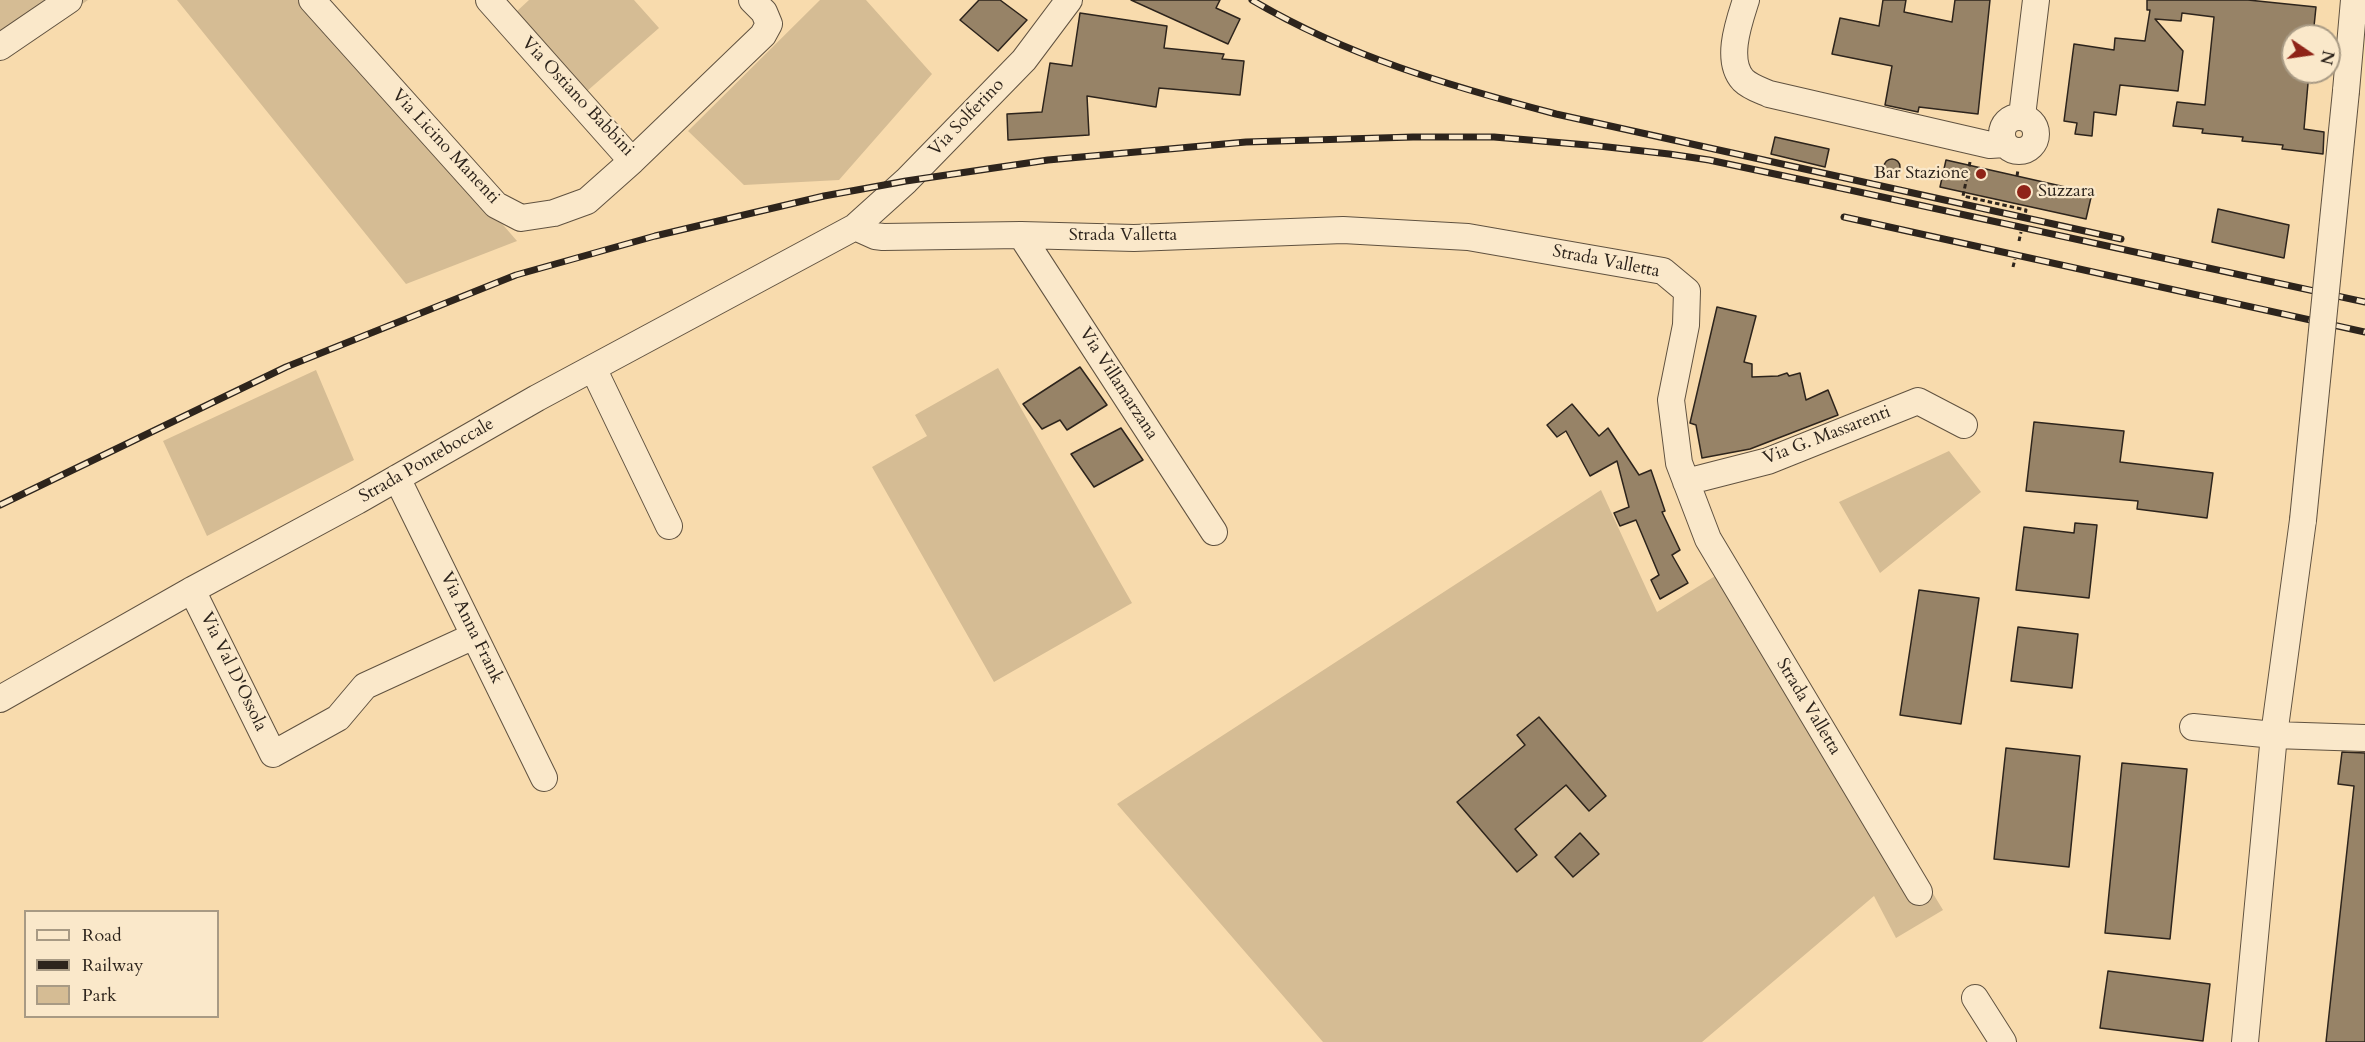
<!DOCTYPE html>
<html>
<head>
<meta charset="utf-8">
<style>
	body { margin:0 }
	#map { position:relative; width:2365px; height:1042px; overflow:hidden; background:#f8dbad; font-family:Cardo,serif }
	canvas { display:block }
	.legend { position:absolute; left:24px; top:910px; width:195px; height:108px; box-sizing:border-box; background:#fae8ca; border:2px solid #a89a84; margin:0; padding:8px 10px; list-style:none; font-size:18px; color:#2d241c }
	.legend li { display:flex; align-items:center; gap:12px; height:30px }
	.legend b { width:30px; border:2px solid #a89a84 }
	.north { position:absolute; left:2281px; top:24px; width:60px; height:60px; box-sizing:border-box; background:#fae8ca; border:2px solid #a89a84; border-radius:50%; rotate:103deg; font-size:16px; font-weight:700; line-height:24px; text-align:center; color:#2d241c }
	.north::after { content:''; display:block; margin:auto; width:21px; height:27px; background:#8f2418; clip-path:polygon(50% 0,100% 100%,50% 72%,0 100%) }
</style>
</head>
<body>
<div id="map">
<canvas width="2365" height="1042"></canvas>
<ul class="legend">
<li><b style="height:8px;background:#fae8ca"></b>Road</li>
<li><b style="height:8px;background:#2d241c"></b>Railway</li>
<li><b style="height:16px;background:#d5bc94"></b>Park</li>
</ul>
<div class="north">N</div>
</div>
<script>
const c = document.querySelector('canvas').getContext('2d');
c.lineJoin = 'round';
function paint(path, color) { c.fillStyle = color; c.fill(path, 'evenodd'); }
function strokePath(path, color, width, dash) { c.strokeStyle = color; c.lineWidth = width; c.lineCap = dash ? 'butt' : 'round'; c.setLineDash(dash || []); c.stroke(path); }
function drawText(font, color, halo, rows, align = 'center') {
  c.font = font + ' Cardo,serif'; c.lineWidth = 4.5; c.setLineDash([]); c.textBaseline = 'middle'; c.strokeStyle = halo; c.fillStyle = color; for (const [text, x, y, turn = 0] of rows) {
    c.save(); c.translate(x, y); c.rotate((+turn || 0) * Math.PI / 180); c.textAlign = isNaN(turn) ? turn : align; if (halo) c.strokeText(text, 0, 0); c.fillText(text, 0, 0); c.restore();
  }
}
const green = new Path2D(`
	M0 0H88L0 61Z
	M177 0H308L517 241 406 284Z
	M529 0H634L659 28 586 92 515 13Z
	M820 0H866L932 74 839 180 744 185 688 131Z
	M998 368 1132 603 994 682 872 467 927 436 915 415Z
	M316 370 354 460 207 536 163 441Z
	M1949 451 1981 492 1880 573 1839 502Z
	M1601 490 1657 612 1733 565 1943 910 1896 938 1874 896 1702 1042H1323L1117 804Z`);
const building = new Path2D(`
	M979 0H1000L1027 20 998 51 960 20Z
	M1131 0H1220L1216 8 1240 19 1228 44Z
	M1883 0H1906L1904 12 1952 22 1955 0H1990L1978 114 1919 107 1918 112 1885 105 1892 66 1832 54 1840 18 1879 26Z
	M2147 0H2248L2316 7 2313 36H2293V72H2309L2304 129 2324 132 2323 154 2282 149 2283 145 2242 141 2243 137 2202 133 2203 129 2173 126 2177 102 2205 105 2214 17 2182 13 2181 21 2155 19 2183 51 2178 91 2120 85 2116 115 2094 112 2092 136 2075 134 2077 123 2064 121 2074 44 2114 50 2115 38 2145 41 2150 10H2147Z
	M1080 13 1167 26 1164 48 1224 54 1222 59 1244 61 1240 95 1159 88 1156 107 1087 96 1089 135 1008 140 1007 114 1042 112 1050 63 1072 66Z
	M1775 137 1829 149 1825 167 1771 154Z
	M1884 167a8 8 0 1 1 16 0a8 8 0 1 1-16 0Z
	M1946 160 2092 193 2086 219 1940 187Z
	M2218 209 2289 225 2284 258 2212 242Z
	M1717 307 1756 316 1744 362 1752 364V377L1778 376 1787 373 1789 376 1800 373 1806 400 1828 390 1838 415 1750 449 1702 458 1696 425 1690 423Z
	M1080 367 1107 405 1067 430 1060 420 1042 429 1023 404Z
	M1572 404 1599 436 1608 428 1639 475 1651 470 1665 511 1662 512 1680 550 1672 555 1688 583 1660 599 1651 580 1659 575 1636 520 1620 526 1614 513 1629 507 1617 461 1590 476 1566 431 1557 437 1547 425Z
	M2034 422 2124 431 2120 462 2213 473 2207 518 2137 509 2138 501 2026 491Z
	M1121 428 1143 460 1094 487 1071 454Z
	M2075 523 2097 525 2089 598 2016 590 2024 527 2074 533Z
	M1919 590 1979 598 1961 724 1900 715Z
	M2018 627 2078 634 2072 688 2011 681Z
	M1539 717 1606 796 1589 811 1566 785 1515 829 1537 855 1517 872 1457 802 1525 745 1517 735Z
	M2006 748 2080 756 2069 867 1994 859Z
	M2342 752 2365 753V1042H2326L2354 786 2338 784Z
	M2122 763 2187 769 2170 939 2105 933Z
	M1580 833 1599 854 1573 877 1555 857Z
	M2108 971 2210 984 2203 1041 2100 1028Z`);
const path = new Path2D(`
	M1970 162 1963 196 2026 210 2025 214
	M2017 176 2018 170
	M2019 241 2021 232
	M2013 267 2015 259`);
const minor = new Path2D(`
	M312 0 496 205 521 218 554 213 587 201 632 161
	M489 0 632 161 763 35 769 24 764 12 752 0
	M1746 0C1739 22 1725 60 1743 80 1750 87 1760 90 1769 94L1990 145 2005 144
	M0 47 69 0
	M2346 91 2354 0
	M2022 116 2036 0
	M2002 134a17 17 0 1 1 34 0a17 17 0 1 1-34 0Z
	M855 227 875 236 883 237 1021 235 1134 238 1343 230 1468 237 1663 271 1687 291 1686 325 1671 400 1679 463 1708 539 1919 892
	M1021 235 1214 532
	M593 368 669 526
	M397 478 544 778
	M1686 482 1768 461 1918 401 1964 425
	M192 590 273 754 338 718 365 686 474 636
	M0 699 192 590 357 501 537 398 855 227 906 181 1024 60 1069 0
	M2193 727 2274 735 2365 738
	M1975 998 2003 1042
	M2245 1042 2274 735 2303 520`);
const rail = new Path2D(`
	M1252 0C1346 56 1450 86 1556 114L2121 239
	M1844 217 2365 332
	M0 505 286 367 516 275 655 236 824 196 906 181 1048 160 1246 142 1413 137H1494L1599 146 1669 154 1709 160 1850 190 2365 302`);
const minorBridge = new Path2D(`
	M2303 520 2346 91`);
const markers = [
	[1981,174,6,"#8f2418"],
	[2024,192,8,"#8f2418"]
];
const streetNames = [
	["Via Ostiano Babbini",577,97,47],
	["Via Solferino",967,118,-46],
	["Via Licino Manenti",445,147,47],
	["Strada Valletta",1123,236],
	["Strada Valletta",1606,262,11],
	["Via Villamarzana",1118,384,57],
	["Via G. Massarenti",1827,436,-21],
	["Strada Ponteboccale",427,461,-30],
	["Via Anna Frank",471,628,64],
	["Via Val D'Ossola",233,672,64],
	["Strada Valletta",1808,707,59]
];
const poiNames = [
	["Bar Stazione",1969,174],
	["Suzzara",2038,192,"left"]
];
paint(green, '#d5bc94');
paint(building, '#978367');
strokePath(building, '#2d241c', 1.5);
strokePath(minor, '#605240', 28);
strokePath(path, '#2d241c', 3, [4.5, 3]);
strokePath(minor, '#fae8ca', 26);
strokePath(rail, '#2d241c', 7);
strokePath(rail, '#fae8ca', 4.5, [14]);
strokePath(minorBridge, '#605240', 28, []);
strokePath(minorBridge, '#fae8ca', 26);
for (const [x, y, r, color] of markers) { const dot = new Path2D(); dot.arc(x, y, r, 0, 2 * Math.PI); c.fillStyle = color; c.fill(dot); strokePath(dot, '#fae8ca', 2); }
drawText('18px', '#2d241c', '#fae8ca', streetNames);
drawText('18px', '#2d241c', '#fae8ca', poiNames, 'right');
</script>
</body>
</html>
